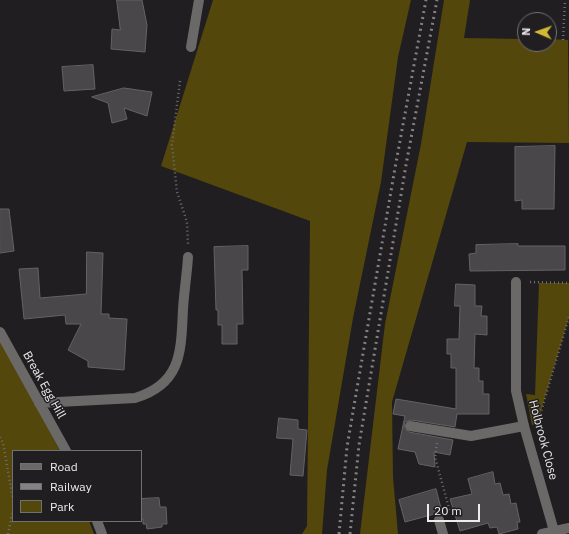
<!DOCTYPE html>
<html>
<head>
<meta charset="utf-8">
<style>
	body { margin:0 }
	#map { position:relative; width:569px; height:534px; overflow:hidden; background:#201e20; font-family:"IBM Plex Sans",sans-serif }
	canvas { display:block }
	.legend { position:absolute; left:12px; top:450px; width:130px; height:72px; box-sizing:border-box; background:#201e20; border:1px solid #727172; margin:0; padding:5px 7px; list-style:none; font-size:12px; color:#eeedee }
	.legend li { display:flex; align-items:center; gap:8px; height:20px }
	.legend b { width:20px; border:1px solid #727172 }
	.north { position:absolute; left:517px; top:12px; width:40px; height:40px; box-sizing:border-box; background:#201e20; border:1px solid #727172; border-radius:50%; rotate:272deg; font-size:11px; font-weight:700; line-height:16px; text-align:center; color:#eeedee }
	.north::after { content:''; display:block; margin:auto; width:14px; height:18px; background:#d2b735; clip-path:polygon(50% 0,100% 100%,50% 72%,0 100%) }
	.scale { position:absolute; left:427px; top:504px; width:53px; height:18px; box-sizing:border-box; border:2px solid #eeedee; border-top:0; padding-left:5px; font-size:12px; line-height:14px; white-space:nowrap; color:#eeedee; -webkit-text-stroke:3px #201e20; paint-order:stroke }
</style>
</head>
<body>
<div id="map">
<canvas width="569" height="534"></canvas>
<ul class="legend">
<li><b style="height:5px;background:#6a6968"></b>Road</li>
<li><b style="height:5px;background:#848384"></b>Railway</li>
<li><b style="height:11px;background:#53470b"></b>Park</li>
</ul>
<div class="north">N</div>
<div class="scale">20 m</div>
</div>
<script>
const c = document.querySelector('canvas').getContext('2d');
c.lineJoin = 'round';
function paint(path, color) { c.fillStyle = color; c.fill(path, 'evenodd'); }
function strokePath(path, color, width, dash) { c.strokeStyle = color; c.lineWidth = width; c.lineCap = dash ? 'butt' : 'round'; c.setLineDash(dash || []); c.stroke(path); }
function drawText(font, color, halo, rows, align = 'center') {
  c.font = font + ' "IBM Plex Sans",sans-serif'; c.lineWidth = 3; c.setLineDash([]); c.textBaseline = 'middle'; c.strokeStyle = halo; c.fillStyle = color; for (const [text, x, y, turn = 0] of rows) {
    c.save(); c.translate(x, y); c.rotate((+turn || 0) * Math.PI / 180); c.textAlign = isNaN(turn) ? turn : align; if (halo) c.strokeText(text, 0, 0); c.fillText(text, 0, 0); c.restore();
  }
}
const green = new Path2D(`
	M213 0H411L398 57 381 182 353 318 327 470 322 534H302L307 526 310 221 161 166Z
	M444 0H470L464 38 525 39V44H549V39L568 40 569 143 467 142 392 402 393 477 398 534H360L385 324 421 144Z
	M539 283H569V317L537 424 532 425 526 394 535 395Z
	M0 338 60 451H13V521H89L94 534H0Z`);
const building = new Path2D(`
	M117 0H142L147 25 145 52 111 49 112 29 120 30Z
	M93 65 95 89 64 91 62 67Z
	M124 88 152 92 147 116 124 108 127 119 112 123 108 103 92 97Z
	M555 146 554 209H522V200L515 201V147Z
	M0 209H9L14 251 0 253Z
	M518 244V246H565V270L470 271 469 254 476 253V245Z
	M248 246V270H242L243 324H237V344H222V325H218V310H216L214 247Z
	M87 252 103 253 101 314H109V318L127 319 124 370 88 367V361L68 350 81 324H66L65 315 24 319 19 269 38 268 40 298 86 294Z
	M456 284 475 285V306H482L481 316H487V335L475 334 474 368H479V381H483V394H489V414H457L455 427 411 420 405 422 404 428 409 432 453 440 450 455 434 452 435 467 419 464 415 452 398 449 405 416 393 414 396 399 456 409V368H451V354H447V339H459L460 306H455Z
	M279 418 298 420V429L307 430 303 476 290 475 293 439 277 438Z
	M493 472 495 484 500 483 503 495 509 494 511 504 516 503 520 522H517L518 529 499 534 497 527 490 528 488 523 460 531 450 499 472 494 468 479Z
	M436 489 442 512 405 522 399 500Z
	M159 498 160 507H166L167 524H162V527L147 529 146 524H143V519H141V499Z`);
const path = new Path2D(`
	M563 40 565 0
	M180 81 172 145 177 192 187 222 188 244
	M530 282 569 283
	M538 422 569 317
	M0 437 3 443 13 499
	M437 443 435 457 450 512
	M8 534 13 510`);
const lane = new Path2D(`
	M191 47 199 0
	M0 332 66 451
	M39 403 135 398C182 384 181 351 183 309 184 292 187 274 188 257
	M410 426 471 436 524 426
	M97 521 102 534`);
const street = new Path2D(`
	M516 282V391L524 426 554 531
	M439 520 443 534
	M542 534 569 528`);
const rail = new Path2D(`
	M339 534 347 447 355 400 395 168 426 0
	M350 534 359 445 367 397 406 165 437 0`);
const streetNames = [
	["Break Egg Hill",44,385,61],
	["Holbrook Close",543,440,75]
];
paint(green, '#53470b');
paint(building, '#494749');
strokePath(building, '#656264', 1);
strokePath(path, '#706e70', 2.5, [1, 3]);
strokePath(lane, '#6a6968', 10);
strokePath(street, '#6a6968', 10);
strokePath(rail, '#848384', 3, [2, 4]);
drawText('12px', '#eeedee', '#201e20', streetNames);
</script>
</body>
</html>
